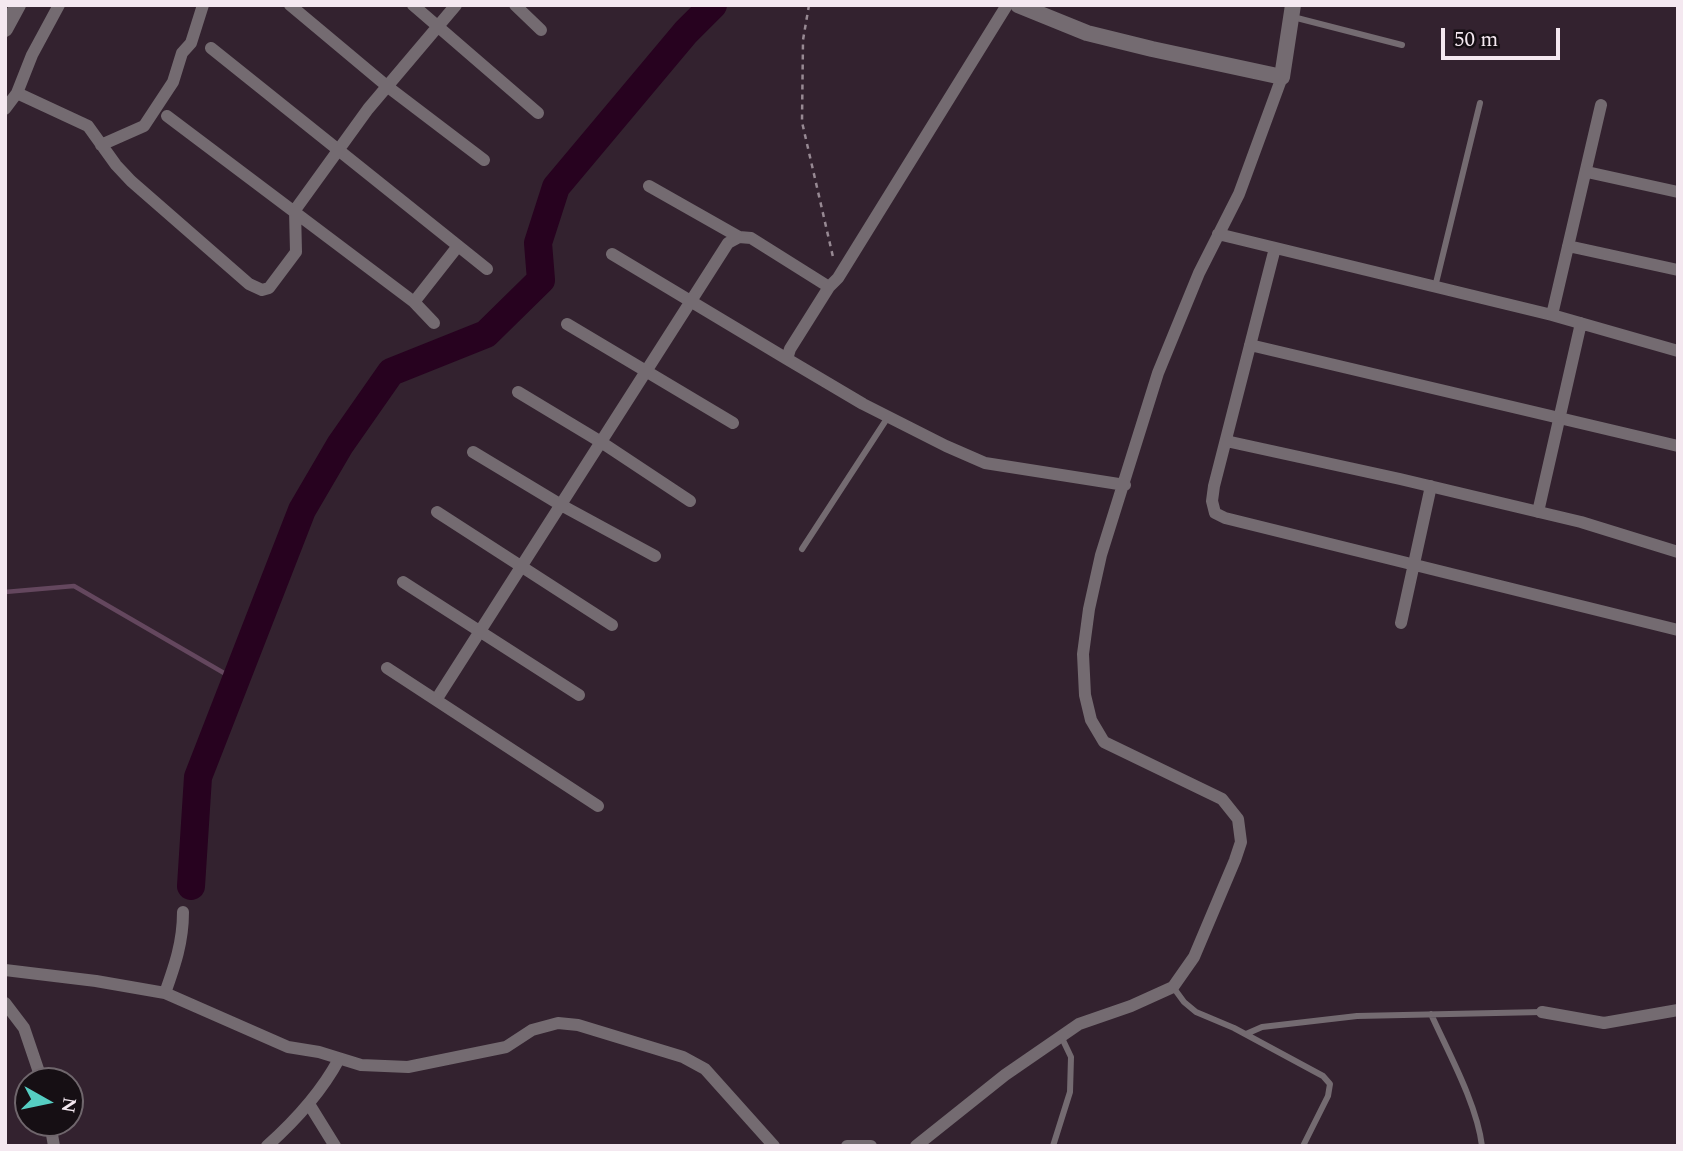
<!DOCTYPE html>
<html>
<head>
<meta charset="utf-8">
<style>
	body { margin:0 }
	#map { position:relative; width:1683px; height:1151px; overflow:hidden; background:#33222f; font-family:Spectral,serif }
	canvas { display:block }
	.frame { position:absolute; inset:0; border:7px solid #f4e8f0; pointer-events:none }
	.north { position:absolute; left:14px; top:1067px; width:70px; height:70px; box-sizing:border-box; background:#160f14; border:2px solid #6f666c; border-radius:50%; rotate:99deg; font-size:19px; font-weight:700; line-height:28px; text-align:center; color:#f4e8f0 }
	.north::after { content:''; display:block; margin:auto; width:24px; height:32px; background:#56cec3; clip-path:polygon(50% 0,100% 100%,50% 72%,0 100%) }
	.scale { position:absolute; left:1441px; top:28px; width:119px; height:32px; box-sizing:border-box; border:4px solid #f4e8f0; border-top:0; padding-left:9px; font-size:21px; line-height:24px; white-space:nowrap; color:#f4e8f0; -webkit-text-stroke:5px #160f14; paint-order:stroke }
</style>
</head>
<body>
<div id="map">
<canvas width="1683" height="1151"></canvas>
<div class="frame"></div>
<div class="north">N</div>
<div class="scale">50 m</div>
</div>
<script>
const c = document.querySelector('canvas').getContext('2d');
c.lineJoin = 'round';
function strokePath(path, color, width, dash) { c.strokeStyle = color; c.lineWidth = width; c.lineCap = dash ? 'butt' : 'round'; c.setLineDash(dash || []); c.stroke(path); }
const stream = new Path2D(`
	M5 592 74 586 236 680`);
const river = new Path2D(`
	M191 886 198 777 302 510 340 445 391 372 486 334 541 280 538 243 556 187 686 32 713 5`);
const path = new Path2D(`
	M809 5 803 40 802 122 833 257`);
const service = new Path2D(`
	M1293 17 1402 45
	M1435 287 1480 103
	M802 549 888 417
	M1173 987 1184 1002 1196 1012 1234 1028 1323 1076 1330 1084 1328 1096 1303 1146
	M1431 1014C1448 1052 1477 1104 1482 1146
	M1246 1034 1262 1027 1357 1016 1542 1012
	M1053 1146 1070 1092 1071 1057 1061 1036`);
const minor = new Path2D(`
	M290 5 388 87 484 160
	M413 5 538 113
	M515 5 541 30
	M211 48 487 269
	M17 93 32 55 59 5
	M5 109 17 93 88 126 116 165 131 181 249 284 262 290 269 288 296 252 295 210 368 109 456 5
	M167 116 414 302
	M101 145 144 126 173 82 182 53 191 43 203 5
	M1587 172 1678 192
	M649 186 739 237
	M1218 234 1552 315 1678 351
	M1568 246 1678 270
	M1275 248 1214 486 1212 501 1215 513 1225 518 1678 630
	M612 254 787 359
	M829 287 790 349 787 359 863 404 946 446 985 463 1125 485
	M1552 315 1601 105
	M434 323 414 302 458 246
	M567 324 733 423
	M1250 345 1678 446
	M518 392 601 442 690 501
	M1226 441 1400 479 1581 522 1678 552
	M473 452 561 505 655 556
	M437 512 612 625
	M1538 512 1581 323
	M403 582 579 695
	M1401 623 1431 486
	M387 668 598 806
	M436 700 728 243 739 237 751 238 829 287 838 278 1007 5
	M5 970 96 981 165 993 288 1047 319 1052 361 1065 408 1067 506 1047 532 1030 558 1023 578 1025 683 1057 705 1069 774 1146
	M165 993C175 965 183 942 183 912
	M5 1003 24 1028 42 1081
	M1542 1012 1604 1023 1678 1010
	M309 1104 335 1146
	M50 1123 54 1146
	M267 1146C296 1120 321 1093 339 1059
	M847 1146H871
	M916 1146 1005 1075 1079 1024 1131 1006 1173 987 1194 957 1235 860 1241 842 1238 819 1222 799 1104 742 1091 720 1085 695 1083 654 1089 609 1101 555 1158 373 1199 273 1239 194 1282 77`);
const tertiary = new Path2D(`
	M1018 5 1087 33 1152 49 1282 77 1293 5
	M5 29 18 5`);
strokePath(stream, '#64475e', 4.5);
strokePath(river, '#27021f', 28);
strokePath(path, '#978993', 2.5, [5, 5]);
strokePath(service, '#746b71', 6);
strokePath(minor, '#746b71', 12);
strokePath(tertiary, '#746b71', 16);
</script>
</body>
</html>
